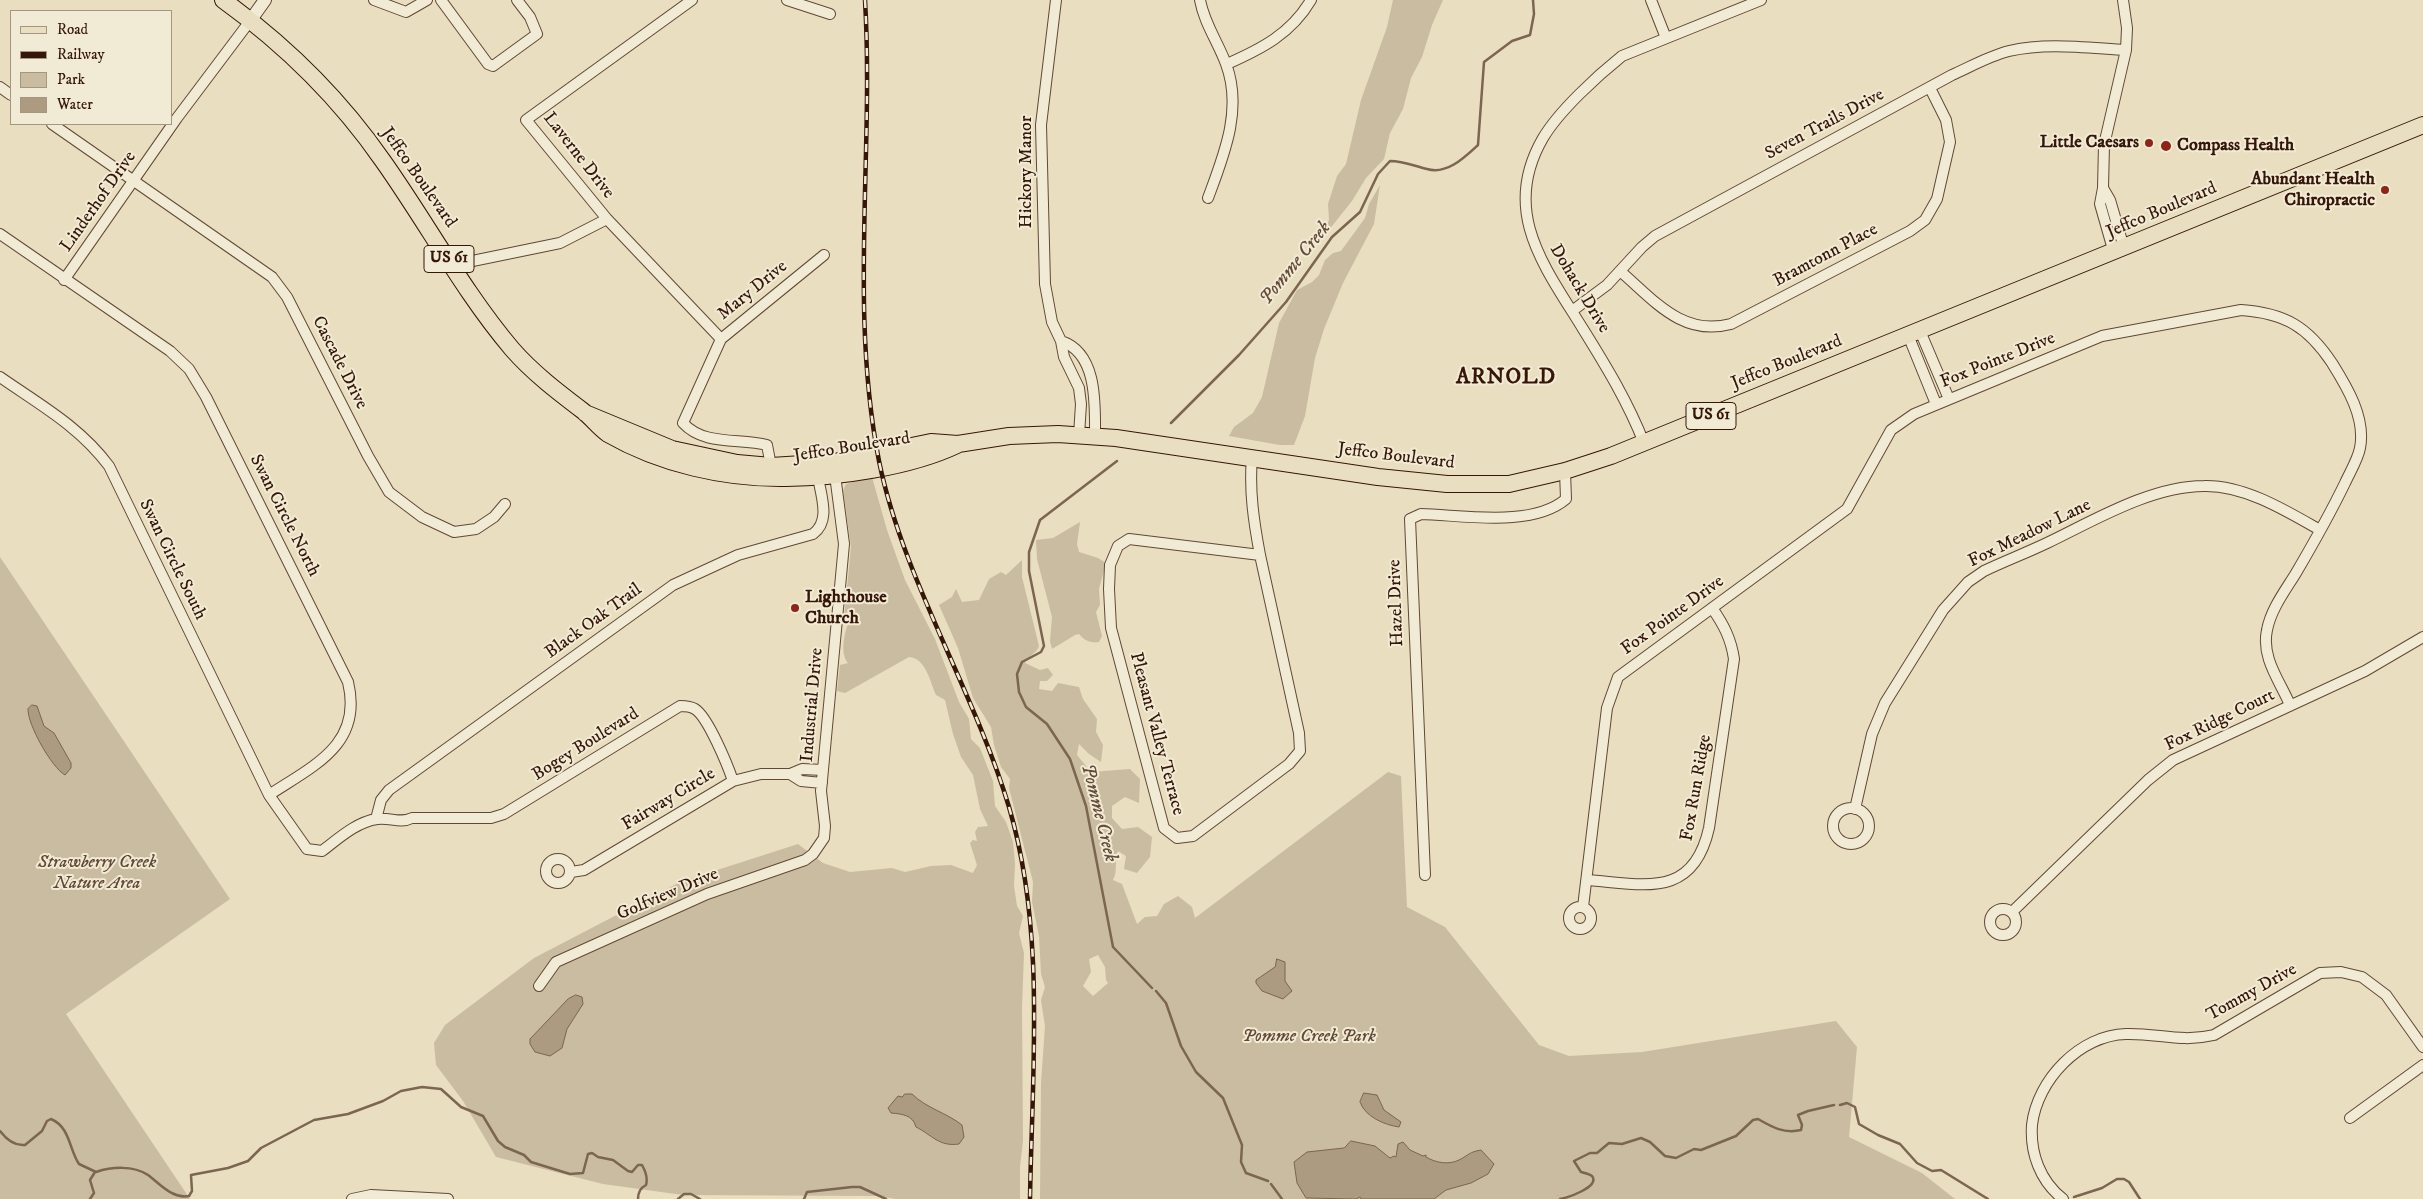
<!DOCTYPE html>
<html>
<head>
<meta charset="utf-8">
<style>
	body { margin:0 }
	#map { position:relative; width:2423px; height:1199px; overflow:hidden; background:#e9debf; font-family:"IM FELL DW Pica",serif }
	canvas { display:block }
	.legend { position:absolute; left:10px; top:10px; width:162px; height:115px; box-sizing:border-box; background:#f1ead5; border:1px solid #a69583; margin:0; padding:6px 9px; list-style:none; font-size:15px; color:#351609 }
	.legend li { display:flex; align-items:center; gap:10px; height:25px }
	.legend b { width:25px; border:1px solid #a69583 }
</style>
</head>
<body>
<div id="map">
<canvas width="2423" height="1199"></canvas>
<ul class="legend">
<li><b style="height:6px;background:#e9debf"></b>Road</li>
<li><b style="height:6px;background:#351609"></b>Railway</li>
<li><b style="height:14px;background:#cabca0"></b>Park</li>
<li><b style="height:14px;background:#ac9a81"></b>Water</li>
</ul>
</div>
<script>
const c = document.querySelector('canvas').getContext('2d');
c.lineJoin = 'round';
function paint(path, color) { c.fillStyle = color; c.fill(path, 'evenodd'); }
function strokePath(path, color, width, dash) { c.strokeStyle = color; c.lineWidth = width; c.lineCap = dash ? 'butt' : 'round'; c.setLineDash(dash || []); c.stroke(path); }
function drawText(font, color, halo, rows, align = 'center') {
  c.font = font + ' "IM FELL DW Pica",serif'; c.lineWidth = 4; c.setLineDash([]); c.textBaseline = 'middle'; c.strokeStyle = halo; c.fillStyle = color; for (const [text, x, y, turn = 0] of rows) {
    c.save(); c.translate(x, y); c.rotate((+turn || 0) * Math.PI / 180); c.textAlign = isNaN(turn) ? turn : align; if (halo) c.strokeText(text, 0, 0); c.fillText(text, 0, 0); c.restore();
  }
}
const green = new Path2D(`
	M1393 0H1443L1432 25 1422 57 1411 78 1403 109 1390 133 1384 159 1366 178 1352 201 1316 246 1329 220 1328 204 1337 176 1346 164 1361 100 1387 27Z
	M1380 185 1374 224 1343 283 1324 329 1315 358 1305 416 1294 445H1280L1229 436 1234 427 1253 413 1262 397 1279 323 1297 290 1312 282 1319 275 1325 260 1333 253 1341 251 1365 218 1369 204Z
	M872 477 887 530 905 580 935 639 959 702 969 719 971 739 980 748 993 781 995 806 1006 822 1013 842 1015 864 1014 886 1017 906 1023 916 1019 933 1024 953 1022 1007 1023 1141 1020 1167V1199H896L877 1196 683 1195 603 1184 496 1157 463 1101 436 1065 434 1043 445 1025 534 958 680 882 798 844 823 863 850 872 892 868 905 872 931 866 951 865 973 873 977 865 970 843 973 840 977 841 975 832 978 827 988 826 980 809 973 775 961 757 953 734 945 700 936 695C930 682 926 658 909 657L845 693 837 691 840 665 848 663C840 654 844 634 848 624L844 618 851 547 843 491 846 484Z
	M1080 522 1077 544 1079 552 1098 558 1106 563 1099 589 1100 605 1096 612 1102 636 1099 642C1090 643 1085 641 1079 634L1075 635 1052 649 1050 641 1052 617 1037 559 1036 540 1053 538Z
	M0 557 230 899 66 1014 190 1199H0Z
	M1022 560V577L1039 646C1037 653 1028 656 1025 663L1040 670 1048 668 1053 675 1047 681H1040L1039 689 1052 691 1058 683 1079 687 1083 699 1097 719 1096 732 1103 745 1101 762 1089 754 1079 744 1077 755 1091 772 1130 769 1140 779 1139 803 1125 797 1112 806V818L1122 829 1138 827 1152 837 1150 857 1137 873 1124 869 1126 856 1118 851C1114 861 1118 871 1113 880L1122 884 1137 924 1145 917 1157 916 1164 904 1178 896 1192 907 1195 918 1388 772 1401 776 1407 907 1445 927 1539 1045 1569 1056 1642 1052 1836 1021 1857 1047 1849 1137 1922 1173 1955 1199H1040L1041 1083 1045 1026 1041 1000 1045 987 1041 974 1039 936 1032 902 1033 882 1009 788 1010 779 1001 767 994 745 991 727 973 698 958 648 939 605 952 597 956 589 962 602 979 600 989 579 1001 572 1006 575ZM1098 955 1105 967 1106 980 1108 983 1093 996 1083 986 1091 972 1089 959Z`);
const water = new Path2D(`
	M32 705 37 706 44 726 54 733 71 763V768L65 775C52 768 27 724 28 709Z
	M1277 959 1285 962V981L1292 991 1283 999 1262 991 1256 983V980L1275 967Z
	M576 995 582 997 583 1004 567 1029 562 1048 550 1056 535 1052 530 1044V1039L568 999Z
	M1364 1093 1377 1095 1384 1110 1401 1122 1399 1127C1385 1125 1365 1117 1360 1102Z
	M905 1094H912C926 1108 947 1113 962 1125L964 1137 959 1144C939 1147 932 1135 916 1127 913 1115 902 1114 891 1113L888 1108 898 1096 902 1097Z
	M1351 1141 1375 1146 1390 1158 1394 1156 1396 1157 1398 1144 1403 1142 1410 1150 1423 1156 1426 1155V1157C1436 1163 1449 1165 1459 1160 1469 1155 1469 1152 1481 1150L1494 1164 1488 1174 1471 1183 1446 1190 1434 1199H1361L1360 1197 1356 1199 1306 1198 1297 1183 1294 1162 1307 1152 1344 1148Z`);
const stream = new Path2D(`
	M1171 423 1239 355 1286 302 1332 237 1360 212 1378 174 1390 161C1404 161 1414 166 1427 169 1447 175 1465 157 1478 145L1484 62 1512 41 1530 35 1534 14 1533 0
	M1117 461 1040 520 1029 552V571L1044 646 1041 652 1022 662 1017 674 1019 692 1026 707 1047 724 1070 759 1086 806 1113 947 1152 988
	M1156 991 1166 1003 1181 1046 1196 1072 1223 1098 1242 1145 1241 1162 1246 1173 1268 1181
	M1840 1105 1847 1103 1855 1107 1859 1124 1878 1135 1900 1144 1917 1163 1932 1171 1941 1170 1988 1199
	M0 1131C6 1139 15 1146 25 1145L42 1131 47 1121 51 1119C70 1127 69 1149 79 1164L96 1172C111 1167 133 1165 148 1175 160 1184 172 1199 189 1196L192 1191 191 1175 228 1168 248 1161 261 1148 314 1120 348 1114 383 1101 401 1091 422 1087 441 1089 461 1107 483 1116 498 1141 505 1147 524 1155 531 1162 570 1174 583 1173 588 1154 592 1153 598 1157 613 1160 628 1171 632 1172 638 1165H642C646 1172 648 1178 646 1185 640 1188 638 1192 638 1199
	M1271 1184 1282 1199
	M2074 1197 2102 1188 2117 1179H2124L2129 1182 2140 1199
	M90 1199 94 1193 90 1180 95 1172
	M678 1199 684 1194H691L700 1199
	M804 1199 807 1192 852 1187H860L886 1199
	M1560 1199C1566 1198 1601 1187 1592 1176 1589 1174 1584 1173 1581 1172L1574 1161 1590 1153H1597L1609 1143 1622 1144 1641 1138 1650 1142 1665 1156 1676 1158 1694 1149 1701 1150 1736 1136 1753 1120 1758 1119C1772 1127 1784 1134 1801 1130L1802 1125 1798 1115 1808 1111 1834 1105`);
const minor = new Path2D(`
	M374 0 406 12 427 0
	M441 0 488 64 493 66 537 34 530 17 517 0
	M692 0 526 120 607 219 721 339
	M787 0 830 14
	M1056 0 1041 125 1045 284 1052 322 1061 341 1064 357 1079 388 1081 404 1079 435
	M1200 0C1204 23 1218 42 1226 64 1243 109 1224 155 1208 198
	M1651 0 1666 38
	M1227 64C1261 49 1291 34 1311 0
	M0 87 11 95
	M52 124 272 277 287 297 368 456 389 492 422 517 454 532 476 529 494 517 505 504
	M2103 188 2110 200 2124 248
	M0 234 170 351 189 369 206 397 348 682C363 744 315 765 269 795
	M2114 253 2100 204 2103 188 2104 145 2126 50 2127 28 2123 0
	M453 265 560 243 607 219
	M1620 271C1654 300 1682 337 1731 324L1910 231 1925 220 1937 199 1950 142 1946 120 1930 88
	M64 280 177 118 250 21
	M1572 311 1607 285 1642 247 1655 236 1952 75C1970 67 1989 56 2009 51 2046 42 2089 48 2126 50
	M1920 331 1949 399
	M1908 335 1936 404
	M1061 341C1098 353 1095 405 1095 436
	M0 377C40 405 79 426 109 466L269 795 307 849 322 851C338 839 356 822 377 819 390 817 400 824 412 818H491L504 814 680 706C685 706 690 706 695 709 708 717 728 766 733 781
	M1644 443C1628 402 1606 366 1583 329 1545 267 1500 212 1543 138 1559 111 1597 76 1622 56L1761 0
	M1252 458C1249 491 1254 523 1260 555
	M771 466 767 445C739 438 704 446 683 423L721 339 824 255
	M1129 539 1260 555 1299 733 1300 751 1289 764 1193 836 1177 838 1164 828 1111 628 1109 589 1110 565 1118 546Z
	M790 774 801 781 822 783
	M1833 826a18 18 0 1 1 36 0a18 18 0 1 1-36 0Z
	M1855 809 1872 734 1885 703 1943 610 1968 582 1984 571C2005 561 2026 553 2047 543 2093 521 2151 486 2204 486 2244 485 2285 510 2320 530
	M376 819 381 800 389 790 673 585 738 555 813 534C831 521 821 496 818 477
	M546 871a12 12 0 1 1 24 0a12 12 0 1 1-24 0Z
	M571 872 584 870 733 781 761 774H790L802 769 823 770
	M1425 875 1410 519 1421 514C1463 515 1532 528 1566 499L1565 471
	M1587 880C1643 884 1693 900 1709 828L1734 659C1731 639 1724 625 1712 608
	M1569 918a11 11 0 1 1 22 0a11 11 0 1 1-22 0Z
	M1583 907 1607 708 1618 677 1847 509 1891 430 1914 414 2102 336 2241 310C2285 313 2308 327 2332 363 2347 387 2366 418 2360 448 2358 459 2350 472 2345 483 2330 514 2313 544 2296 573 2285 591 2271 609 2267 630 2261 658 2280 681 2290 705
	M1990 922a13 13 0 1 1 26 0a13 13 0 1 1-26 0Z
	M2012 912 2148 780 2173 760 2365 671 2423 637
	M539 986 556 962 707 894 805 860 813 854 824 838 825 826 821 791 844 544 835 475
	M2350 1118 2423 1065
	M352 1199 371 1195 448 1199
	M2063 1199C2040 1181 2030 1153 2032 1125 2037 1080 2080 1035 2126 1034 2158 1033 2180 1043 2214 1035L2320 973 2341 972 2362 977 2386 995 2423 1047`);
const tertiary = new Path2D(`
	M250 21 265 0`);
const primary = new Path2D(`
	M223 0C284 44 340 99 383 161 427 223 463 291 512 349 533 373 558 392 583 411 592 418 599 428 608 434 660 464 725 479 786 478 837 478 911 467 957 445
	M585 413 672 449 737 463 771 466 834 462 931 442 958 444 1009 436 1058 434 1116 438 1378 477 1447 484H1509L1565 471 1611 456 2423 125`);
const rail = new Path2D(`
	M865 0C874 153 849 309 879 461 903 579 974 690 1009 807 1046 932 1032 1070 1030 1199`);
const markers = [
	[2149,143,5,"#8f2418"],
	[2166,146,6,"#8f2418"],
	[2385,190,5,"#8f2418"],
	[795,608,5,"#8f2418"]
];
const shields = [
	[449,259,50],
	[1711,416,50]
];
const shieldNames = [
	["US 61",449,259],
	["US 61",1711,416]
];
const streetNames = [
	["Seven Trails Drive",1825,125,-28],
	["Laverne Drive",578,156,52],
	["Hickory Manor",1027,172,-90],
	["Jeffco Boulevard",418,178,55],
	["Linderhof Drive",99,202,-55],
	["Jeffco Boulevard",2162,211,-23],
	["Bramtonn Place",1826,256,-28],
	["Dohack Drive",1579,289,59],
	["Mary Drive",753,291,-39],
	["Fox Pointe Drive",1998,361,-22],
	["Cascade Drive",339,363,63],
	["Jeffco Boulevard",1787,363,-22],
	["Jeffco Boulevard",852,448,-9],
	["Jeffco Boulevard",1396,457,7],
	["Swan Circle North",284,516,63],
	["Fox Meadow Lane",2030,534,-26],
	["Swan Circle South",172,560,64],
	["Hazel Drive",1397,603,-92],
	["Fox Pointe Drive",1673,616,-36],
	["Black Oak Trail",594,622,-36],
	["Industrial Drive",813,705,-85],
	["Fox Ridge Court",2220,721,-26],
	["Pleasant Valley Terrace",1156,734,75],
	["Bogey Boulevard",586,745,-32],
	["Fox Run Ridge",1697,788,-80],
	["Fairway Circle",669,800,-31],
	["Golfview Drive",668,895,-23],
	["Tommy Drive",2252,993,-29]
];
const poiNames = [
	["Little Caesars",2139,143],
	["Compass Health",2177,146,"left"],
	["Abundant Health",2375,180],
	["Chiropractic",2375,201],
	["Lighthouse",805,598,"left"],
	["Church",805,619,"left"]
];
const parkNames = [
	["Strawberry Creek",97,863],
	["Nature Area",97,884],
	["Pomme Creek Park",1309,1037]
];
const waterNames = [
	["Pomme Creek",1296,264,-51],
	["Pomme Creek",1098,813,76]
];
const districtNames = [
	["ARNOLD",1506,378]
];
paint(green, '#cabca0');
paint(water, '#ac9a81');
strokePath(water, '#7c6551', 1);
strokePath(stream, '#7c6551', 2.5);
strokePath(minor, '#624836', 12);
strokePath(tertiary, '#624836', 14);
strokePath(primary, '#351609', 18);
strokePath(minor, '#f1ead5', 10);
strokePath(tertiary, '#f1ead5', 12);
strokePath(primary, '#e9debf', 16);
strokePath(rail, '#351609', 4.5);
strokePath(rail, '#f1ead5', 2.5, [8]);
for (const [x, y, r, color] of markers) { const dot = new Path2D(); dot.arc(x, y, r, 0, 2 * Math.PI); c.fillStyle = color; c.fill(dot); strokePath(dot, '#f1ead5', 2); }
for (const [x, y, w] of shields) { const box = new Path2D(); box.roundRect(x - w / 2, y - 13.5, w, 27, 4); c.fillStyle = '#f1ead5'; c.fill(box); strokePath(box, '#351609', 1); }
drawText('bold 16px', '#351609', null, shieldNames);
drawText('18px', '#351609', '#f1ead5', streetNames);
drawText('bold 18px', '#351609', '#f1ead5', poiNames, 'right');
drawText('italic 18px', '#624836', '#f1ead5', parkNames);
drawText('italic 19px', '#654b39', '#f1ead5', waterNames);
c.letterSpacing = '1px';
drawText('bold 22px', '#351609', '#f1ead5', districtNames);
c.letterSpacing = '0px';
</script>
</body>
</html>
